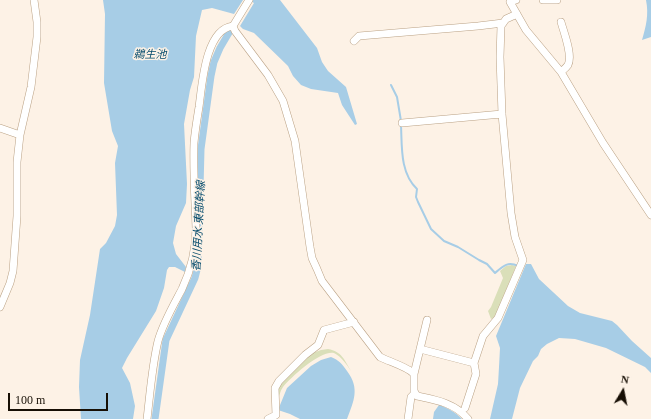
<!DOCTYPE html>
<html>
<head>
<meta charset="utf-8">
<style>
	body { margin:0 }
	#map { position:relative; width:651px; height:419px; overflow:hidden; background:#fdf2e6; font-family:Georgia,serif }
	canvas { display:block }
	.north { position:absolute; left:603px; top:371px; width:40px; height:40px; -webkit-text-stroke:3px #fdf2e6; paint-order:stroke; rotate:10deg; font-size:11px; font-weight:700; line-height:16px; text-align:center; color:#170f05 }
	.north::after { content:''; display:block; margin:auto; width:14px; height:18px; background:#170f05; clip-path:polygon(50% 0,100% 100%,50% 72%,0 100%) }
	.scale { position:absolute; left:8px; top:393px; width:100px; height:18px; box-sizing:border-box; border:2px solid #170f05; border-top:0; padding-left:5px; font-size:12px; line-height:14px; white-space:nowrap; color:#170f05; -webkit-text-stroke:3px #fdf2e6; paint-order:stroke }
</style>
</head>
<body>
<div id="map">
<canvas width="651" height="419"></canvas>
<div class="north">N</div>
<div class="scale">100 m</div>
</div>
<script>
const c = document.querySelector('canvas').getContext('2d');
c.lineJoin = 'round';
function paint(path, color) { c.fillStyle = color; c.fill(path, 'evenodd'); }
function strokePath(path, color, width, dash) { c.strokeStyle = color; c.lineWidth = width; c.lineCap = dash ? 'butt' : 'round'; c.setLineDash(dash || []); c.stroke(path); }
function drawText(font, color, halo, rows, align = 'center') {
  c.font = font + ' Georgia,"Noto Sans JP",serif'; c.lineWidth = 3; c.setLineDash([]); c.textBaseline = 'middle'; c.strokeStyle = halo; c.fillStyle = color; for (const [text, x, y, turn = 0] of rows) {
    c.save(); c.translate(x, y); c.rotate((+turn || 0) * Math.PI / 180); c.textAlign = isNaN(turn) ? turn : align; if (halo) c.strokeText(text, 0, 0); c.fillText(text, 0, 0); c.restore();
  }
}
const green = new Path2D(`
	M512 265 516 266 495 317 491 319 488 311 491 307 503 278 500 271 506 266Z
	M328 349C342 352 344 359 351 371 347 365 341 356 334 353 321 350 291 377 283 387 280 391 279 397 277 402V393L281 384 310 354 321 350Z`);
const water = new Path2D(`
	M103 0H243L234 14 212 8 202 10 196 36 194 77 190 90 184 124 187 184 186 203 176 226 173 243 176 254 186 267 185 272 175 267H169L167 270 164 288 156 311 127 358 122 368 130 383 135 406 133 419H81L79 387 80 360 90 315 100 249 106 243 115 226 117 215 115 163 118 146 112 131 104 83 105 14Z
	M249 0H280L317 48 322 62 328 71 346 87 357 124 355 125 342 105 338 93 311 89 301 85 293 76 288 66 254 33 243 29 240 26 254 3Z
	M646 0H651V37L642 40C646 26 649 15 646 0Z
	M526 264H531L539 279 568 306 580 313 612 321 617 325 632 341 651 358V373L645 367 606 348 575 339 559 338 547 344 541 349 538 356 533 361 520 388 512 419H490L498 384 499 367 500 348 496 336Z
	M331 357C339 360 342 364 347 371 360 388 354 401 347 419H300L290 414 278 410 287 388 311 366 321 360Z
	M439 405C448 408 455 412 462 419H433L434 412Z`);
const stream = new Path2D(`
	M391 85 397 97 401 121
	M401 125C402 147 400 173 417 189L416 197 418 202 431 229 444 241 458 247 479 260 487 264 495 273C503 266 508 261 518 266`);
const canal = new Path2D(`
	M155 419 166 340 195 278 198 266 201 149 211 76 214 62 220 48 230 31`);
const minor = new Path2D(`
	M516 0 510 2 526 30 561 72 603 143 651 215
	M543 0H557
	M561 22C564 33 573 55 568 65 566 68 563 70 561 72
	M233 26 235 31 268 75 283 101 295 141 310 247 312 258 317 269 322 281 380 357C390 362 408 367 414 374V391L417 396C436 400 455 403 468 419
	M354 41 359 36 478 26 503 23
	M402 123 502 114
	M0 128 20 135
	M0 307 10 283 13 271 17 216V162L20 135 31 87 37 37V22L34 0
	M420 349 474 363 476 374 465 408
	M474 363 483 336 498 318 523 260 515 237 511 213 502 114 500 57 501 26 506 19 517 14
	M414 374 427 320
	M147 419C150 394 152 366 158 341 163 323 173 306 182 289 191 270 196 249 196 228 195 200 193 171 194 143 195 131 197 119 199 107 202 86 205 29 233 26L249 0
	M268 419 276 415 275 388 279 381 305 355 318 345 324 330 354 322
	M408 419 411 397 415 393`);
const waterNames = [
	["鵜生池",150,54],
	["香川用水 東部幹線",198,226,-87]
];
paint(green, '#dadfb9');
paint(water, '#a7cde6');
strokePath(stream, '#a7cde6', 2);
strokePath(canal, '#a7cde6', 7);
strokePath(minor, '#baa184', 8);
strokePath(minor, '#fff', 7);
drawText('italic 11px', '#054b6c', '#fdf2e6', waterNames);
</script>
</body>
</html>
